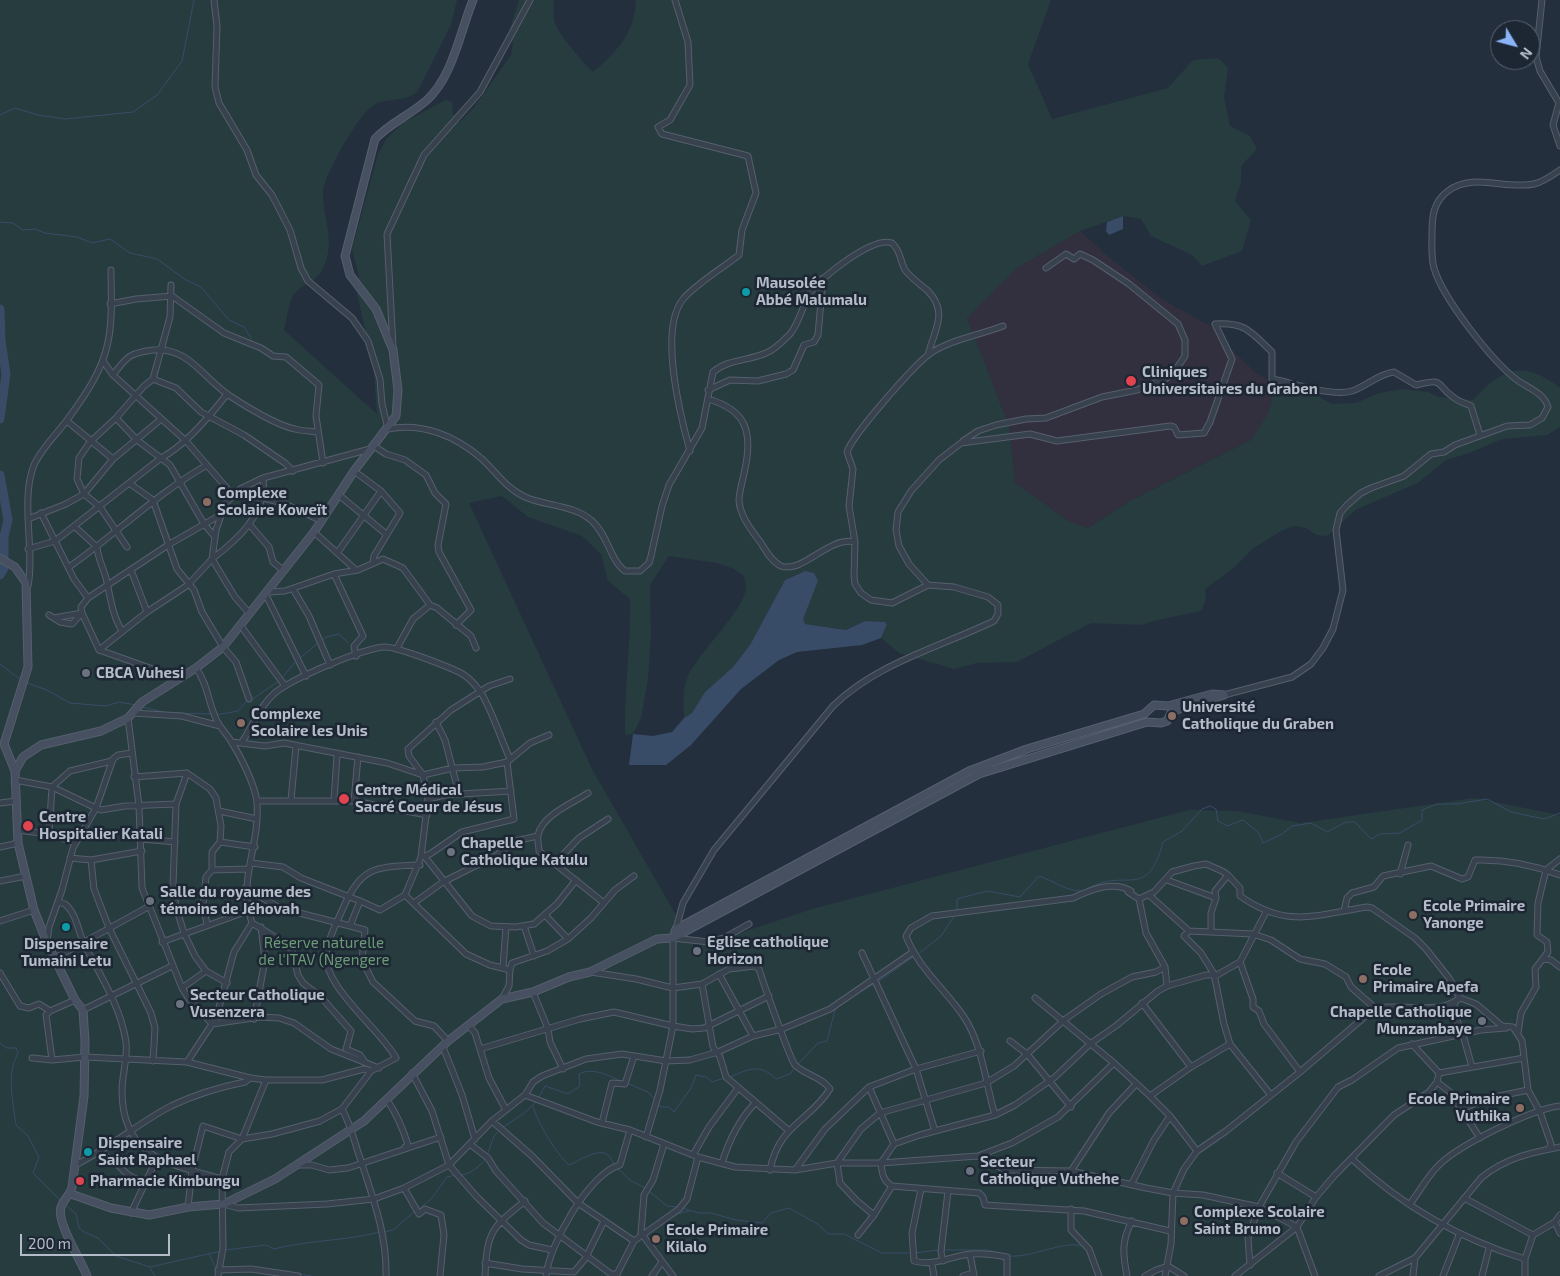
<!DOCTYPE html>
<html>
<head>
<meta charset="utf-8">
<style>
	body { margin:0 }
	#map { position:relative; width:1560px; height:1276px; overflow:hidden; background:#242f3e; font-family:"Exo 2",sans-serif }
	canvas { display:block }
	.north { position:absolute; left:1490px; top:20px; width:50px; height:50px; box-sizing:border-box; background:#1d2633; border:1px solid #59626f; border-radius:50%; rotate:127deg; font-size:14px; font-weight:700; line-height:20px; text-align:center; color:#b4bcc9 }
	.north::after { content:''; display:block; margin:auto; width:18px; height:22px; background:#8ab4f8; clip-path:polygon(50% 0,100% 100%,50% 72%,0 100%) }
	.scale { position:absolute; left:20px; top:1234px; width:150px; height:22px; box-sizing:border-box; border:2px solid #b4bcc9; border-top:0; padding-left:6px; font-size:15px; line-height:18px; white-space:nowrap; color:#b4bcc9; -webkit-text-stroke:4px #1d2633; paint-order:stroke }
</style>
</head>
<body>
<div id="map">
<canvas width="1560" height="1276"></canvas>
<div class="north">N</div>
<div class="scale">200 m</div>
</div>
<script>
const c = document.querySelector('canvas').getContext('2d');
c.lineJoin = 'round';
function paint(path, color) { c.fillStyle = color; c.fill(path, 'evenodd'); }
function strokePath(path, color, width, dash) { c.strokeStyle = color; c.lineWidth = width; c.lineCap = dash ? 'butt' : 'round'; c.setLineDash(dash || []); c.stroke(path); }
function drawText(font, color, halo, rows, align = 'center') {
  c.font = font + ' "Exo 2",sans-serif'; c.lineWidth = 5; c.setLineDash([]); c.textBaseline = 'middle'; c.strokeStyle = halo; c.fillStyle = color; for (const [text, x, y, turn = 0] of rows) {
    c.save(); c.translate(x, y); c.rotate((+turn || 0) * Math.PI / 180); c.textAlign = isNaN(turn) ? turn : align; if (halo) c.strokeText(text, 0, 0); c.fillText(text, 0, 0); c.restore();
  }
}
const medical = new Path2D(`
	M1080 231 1110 258 1163 300 1212 327 1223 341 1256 373 1276 384 1268 415 1251 440 1130 501 1088 528 1070 522 1015 483 1009 426 967 318 1017 268Z`);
const green = new Path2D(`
	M0 0H457L451 25 417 92C401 104 385 96 371 107 357 118 324 175 323 192 322 212 332 233 328 253 321 286 308 277 293 296 288 304 287 320 284 330L377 414 373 363 357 294 359 276 352 249 378 154 387 138 404 122 446 100 452 102 453 114 460 122 475 106 511 55 513 43 509 31 519 0H554C554 6 553 14 554 20 555 31 585 64 593 72 617 52 635 32 636 0H1051L1028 64 1052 119 1168 88 1193 60 1218 58 1228 68 1224 97 1230 126 1250 136 1257 149 1241 166V182L1235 201 1251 220 1242 251 1202 266 1192 255 1151 236 1141 219 1123 216 1080 231 1017 268 967 318 1009 426 1015 483 1070 522 1088 528 1130 501 1251 440 1268 414 1276 384 1311 392 1332 404 1356 403 1379 393 1403 389 1428 392 1439 397 1473 400C1503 367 1524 360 1560 388V427L1547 435 1502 439 1469 453 1446 460 1418 483 1357 509 1327 536 1316 535 1306 528 1294 526 1283 530 1252 549 1236 566 1205 589 1206 600 1201 611 1153 621 1142 625 1091 623 1017 662 977 663 954 669 899 653 881 638 887 624 885 622 865 621 846 630 805 624 802 619 818 581 802 572 785 580 750 645 733 667 705 692 692 713 684 718C684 704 682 689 688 676 700 650 745 610 746 587 746 584 744 579 744 576L734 569 717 563 669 556 650 585 651 636 648 679 641 718 633 734 625 735C624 690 631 645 630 599L608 581 601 554 582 536 528 517 502 496 469 503 592 769 695 948 812 909 1189 810 1237 811 1301 823 1474 798 1560 815V1276H0Z`);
const water = new Path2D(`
	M1123 216V229L1109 235 1106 231 1107 222Z
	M805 571 814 573 818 581 803 619 805 624 846 630 865 621 885 622 887 624 881 638 862 645 797 652 779 660 741 689 691 745 666 765H629L633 734 653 736 672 732 684 718 692 713 705 692 733 667 750 645 785 580Z`);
const stream = new Path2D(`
	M0 115 15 108 38 115 65 119 133 112 157 95 182 61 194 0
	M0 222 13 223 23 230 35 229 45 233 77 237 92 243 110 239 130 253 157 259 186 280 201 287 229 320 244 327 251 338
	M321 641 326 637 339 634 348 643
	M300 658 318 643
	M0 664 21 680
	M282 678 297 660
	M27 683 47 690 70 703 106 706 119 702 136 705
	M251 700 279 681
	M142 707 168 713
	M172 713 212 714
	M216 715 238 711 247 701
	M1089 888C1127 867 1147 902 1163 842L1182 831 1202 809 1210 806 1216 809 1218 821 1227 826 1243 820 1258 832 1263 843 1282 834 1292 826 1311 823 1327 832 1346 822H1355L1371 839 1380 834 1400 833 1422 820V810L1437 804H1457L1487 799 1511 812 1544 819 1560 813
	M957 912V899L987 891 1020 897 1039 876C1054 881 1066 891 1081 891
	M917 955 941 936 955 915
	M878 982 913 957
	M856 994 874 984
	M0 1043 7 1048H16L18 1053C6 1076 13 1100 16 1125L28 1136 39 1157 33 1173 61 1201
	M798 1064 818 1043 827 1041 835 1010 838 1006
	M730 1077C749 1069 760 1063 776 1079L790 1074 795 1067
	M627 1083 648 1092 655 1100
	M538 1099 545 1086 568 1094 580 1086 579 1074C593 1067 607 1075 621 1081
	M657 1103 661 1107H669L674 1112 691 1088 696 1075 706 1077 712 1082 724 1078
	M533 1106C537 1122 557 1155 569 1165 579 1161 600 1146 609 1156 611 1158 613 1163 615 1166
	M502 1128 523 1114 536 1102
	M487 1156 494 1136 499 1131
	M618 1169 631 1181 645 1188
	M460 1175C469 1175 479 1167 485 1160
	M649 1191 667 1206 679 1207
	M66 1205 76 1214 79 1228 84 1232 98 1238 116 1256 150 1267 221 1251
	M682 1208 699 1213H711L736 1220 762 1223 771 1213 789 1208 816 1223 829 1234H844L882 1253H911
	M419 1209 431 1199 447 1177 456 1175
	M384 1232 393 1230 415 1211
	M652 1232 677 1214 689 1211
	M225 1250 266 1245 274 1249C309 1240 345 1241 380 1232
	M943 1250H987L1000 1253
	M915 1253 939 1250
	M209 1254 216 1269
	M1009 1256C1033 1258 1062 1240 1084 1246
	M150 1268 155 1276
	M299 1274 311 1276`);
const river = new Path2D(`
	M0 309 1 341 6 374 0 419
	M0 475 8 520 4 537V568L0 575`);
const street = new Path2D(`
	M214 0 217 26 215 87 219 103 247 150 256 175 272 195 290 230 301 268 308 281 352 318 368 341 380 379 382 404 388 429C422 422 456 436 482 459 496 472 507 489 525 497 545 506 575 505 592 521 608 535 610 560 625 571H640L649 563 651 556 662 506 669 485 702 428 713 372C728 359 749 361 766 353 775 350 784 340 790 334 800 322 802 306 810 293 821 277 873 236 892 243 901 251 900 261 905 270 911 278 921 285 928 291 949 313 934 330 928 355
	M675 0 688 42 690 85 670 120 658 127 662 134 748 156 756 193 742 230 739 255C721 269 699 282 684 298 658 327 680 415 690 451
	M1542 0 1536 57 1540 71 1559 103 1553 125 1560 146
	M110 304 136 299 172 296 224 333 261 348 273 356 286 357 319 385 316 416 323 463
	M393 347 387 234 424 155 480 92 530 0
	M103 361 113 375 186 441 232 494
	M113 375C127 356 130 353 153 350 188 346 204 379 230 396 245 406 278 426 295 429 302 431 310 431 318 432
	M153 379 170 317 171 285
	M708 390 730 380 758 381 786 374 793 370 804 345 814 342 818 335 823 278
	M708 399C746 410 753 431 745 469 743 479 740 489 739 499 739 515 752 531 761 543 766 551 772 562 781 566 803 574 828 536 855 542
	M116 418 137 440 170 465 204 524 215 537
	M67 421 113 459
	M963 441 978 431 996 425 1026 419 1046 418 1102 397 1137 390 1167 378 1177 368 1185 356V340L1178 324 1129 284 1093 260 1080 254 1074 259 1066 254 1046 268
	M374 446 386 454 405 460 426 475 435 493 446 504 438 545 439 552 471 610 456 625
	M354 471 381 491 400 513 374 556 373 563
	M129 483 153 500 177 569 194 590 202 612 223 647 236 662 249 699
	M339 495 386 534
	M263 498 283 503 322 521
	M41 513 74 579 88 598
	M28 519 66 504 84 494 113 459 160 420
	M249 524 269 547 273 562 283 570
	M74 526 97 547C98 559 103 567 106 578 110 595 112 615 122 631
	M314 532 356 570
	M127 547 100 507 84 494 77 479 79 458 90 442 116 418 144 386 153 379 176 388 201 412 244 435 285 463 293 471
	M28 549 55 541 161 458C186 445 210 416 227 394
	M338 552 381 491
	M69 567C116 534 156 494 207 465
	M131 570 147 612
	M334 574 363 636 354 646 356 656
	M928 585 909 564 899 546 896 530 898 512 911 491 939 460 961 443 1030 434 1057 441 1170 426 1174 427 1178 435 1204 433 1210 422 1232 359 1215 324C1246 322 1251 332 1272 352V379C1294 383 1331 397 1352 391 1367 386 1378 374 1394 372L1416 385C1446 378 1434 383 1453 397 1459 402 1465 403 1471 406L1480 435
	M28 586C35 550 20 500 34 465 42 447 59 432 70 416 86 394 103 369 108 342 113 319 111 293 111 270
	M293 589 309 616 330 665
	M268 592 285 591 334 574 358 570 383 559 403 568 430 605 437 608 471 636 476 648
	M265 593 306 676
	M249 613 235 597 212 559C237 540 268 513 263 478
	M49 615 60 622 72 624 82 613 99 650 170 675 182 676
	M54 618 82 613 81 607 88 598 168 545 222 514
	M241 626 285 686
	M397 648 413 619 430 605
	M99 650 147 612 188 585 212 559 216 530 225 504 240 489 263 478 370 449
	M196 668C208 684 208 703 217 721 221 729 228 735 232 743 241 757 256 787 257 803 260 848 237 879 252 923L283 942 292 950 298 975 303 983 321 997 351 1031 346 1049 360 1055 365 1062
	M1224 695 1292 677 1311 664 1323 648 1333 629 1343 590 1336 530 1340 513 1347 505 1361 493 1371 488 1404 476 1431 454 1444 452 1455 445 1507 426 1530 425 1542 418 1548 407C1544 393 1528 388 1517 380 1492 361 1443 299 1434 268 1431 258 1432 245 1432 234 1432 217 1433 202 1448 191 1473 172 1506 190 1534 184 1543 182 1553 175 1560 170
	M132 713 182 716 220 726
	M128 718 139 806 142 888 182 988 189 999 212 1024
	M436 722 445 740 459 794
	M232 742 265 746 284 743 387 763 423 775 453 768 483 767 507 762
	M242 742C252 727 261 704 276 692 294 678 361 649 384 647 396 646 446 666 459 672 467 676 474 683 479 690 489 702 502 742 510 759
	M187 773 176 804 173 885 176 907 184 933 195 956 206 971 227 983
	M134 777 187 773 210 789 216 798 221 826 220 842 212 852V870L206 877 203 905 207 924
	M15 780 52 787 96 808 113 759 118 755 132 753
	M588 793C573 803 542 815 538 835 537 840 539 846 539 851L604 903
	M428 799 445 795 511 791
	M291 800 296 746
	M334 800 337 755
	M257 801H354L427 815
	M354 801 358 757
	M0 803 16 801
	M219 811 257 819
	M17 830 49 834 75 843
	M49 834 52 787 70 771 112 761
	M142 839 175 842
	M220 842 255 847
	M0 847 18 843
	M421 857 430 854 462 832 514 819 507 762 530 743 549 735
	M425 857 472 916 491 926 516 927 534 924 557 904 576 880
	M70 858 91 860 142 851
	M91 860 94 889 109 928 151 1013 155 1028 153 1061
	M251 863 283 867 301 878 360 901
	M555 863 579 838 608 819
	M212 870 249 869
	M1400 874 1408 845
	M1167 880 1216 898
	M0 881 26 876
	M245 888 280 908 350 926
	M405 895 380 910 360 901 350 926 365 930 362 960 373 982 415 1021 434 1026 448 1041
	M1149 895 1189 931 1253 934 1271 940 1300 959 1325 964 1346 977 1351 987 1375 1008
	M1139 899 1146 933 1165 967 1167 986
	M58 902 65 904C78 915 78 934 86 948 102 978 121 1008 126 1042 128 1057 122 1075 122 1091 122 1158 170 1164 222 1179
	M414 903 443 882 497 855 515 841 538 836
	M1344 911 1347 898 1352 893 1374 887 1383 876 1431 866 1462 879 1468 877 1475 860C1505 859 1531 864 1560 875
	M545 915 568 939
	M0 921 34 910
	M524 926 534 956
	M676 929 683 903 714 850 833 706C877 663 940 647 994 621L998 614V605L988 597 954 587 928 585 892 603 871 600 861 593 855 584 854 576 855 542 849 506 853 469 847 452C853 434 912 368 928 355 948 340 980 335 1003 326
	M1189 931 1184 936 1201 953 1214 974 1224 1024 1230 1044 1270 1094
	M1211 931V913L1216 898 1215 891 1228 875
	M47 942 49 927 62 890 73 848 96 808 101 810 125 806 176 804
	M162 942 248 911
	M862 953 916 1069 935 1131
	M55 958 148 907
	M1543 959 1551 960 1560 967
	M1240 962 1253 999V1007L1259 1011 1264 1024 1300 1072
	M503 967 506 927
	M510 970 512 963 547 951 568 939 591 918 615 890 634 876
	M591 972 636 979 673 988 702 984 729 969 755 966 759 969C763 982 790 1059 795 1065 805 1075 822 1077 830 1089 809 1122 779 1124 770 1170
	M0 973 20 1006 29 1008 39 1004 50 1011 75 1000
	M719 974 753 1036
	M702 984 713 1047 720 1057 726 1077 788 1130
	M182 988 206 971
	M533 992 548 1029 550 1042 563 1069
	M1035 998 1114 1063 1150 1096 1170 1116 1197 1151
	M502 999 509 986 510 970 490 965 466 954 405 895 421 857 428 799 423 775 409 756 408 749 451 710 489 686 510 679
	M1455 1002 1453 1010 1463 1035 1472 1067
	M1142 1003 1191 1067
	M83 1010 172 966
	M50 1011 46 1015 52 1060
	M254 1019 265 960 261 927
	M215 1022 234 952 252 923
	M469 1026 475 1033 489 1078 506 1110
	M1518 1033 1521 1013 1536 987 1535 969 1548 952 1547 942 1537 935 1538 903 1546 870 1560 859
	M1010 1041 1027 1054 1071 1107
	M1412 1044 1439 1073 1437 1082 1450 1092 1480 1138
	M443 1047 462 1095 475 1139
	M480 1049 580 1019 614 1012 673 1026 692 1029 704 1028 769 996
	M32 1058 52 1060 85 1057 187 1062 250 1078 266 1080H322L364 1069 371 1071
	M187 1062 212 1024 260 1017 279 1018 294 1023 331 1049 379 1068
	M412 1073 432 1111 449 1165 476 1196 521 1240 529 1245 552 1250
	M1439 1073 1524 1058
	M869 1087 894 1144
	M525 1095 533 1082 542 1076 586 1059 622 1054 666 1061 690 1060 718 1052 753 1036 782 1029 830 1009 913 952
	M1150 1096 1191 1067 1230 1044
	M387 1100C397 1114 403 1129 408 1145L405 1147
	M342 1109C352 1127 355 1145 362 1164 374 1201 387 1236 386 1276
	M1461 1109 1490 1098 1528 1090
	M995 1115C985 1082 983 1046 964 1017 945 989 918 968 906 936L911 928 932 916 1073 898C1090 890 1113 880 1131 891L1128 892 1139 899 1154 892 1172 872 1194 866 1206 864 1222 871 1228 875 1240 888V896C1287 929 1315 915 1367 907L1372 908 1415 938 1426 949 1449 978 1460 998
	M492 1121 532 1156 578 1203 634 1241
	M602 1123 612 1083 625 1084 634 1056
	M646 1137 660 1090 673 1026V938L709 942 724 938 749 924
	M664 1144 653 1180 644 1195 641 1233 673 1276
	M471 1145 488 1158 496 1171 543 1223 611 1274H617
	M101 1153 113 1160 127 1174 145 1184
	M693 1155 709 1127 738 1088
	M978 1156 1012 1143 1058 1117 1114 1063
	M1352 1159C1402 1206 1460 1239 1525 1259
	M722 1163C729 1140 739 1120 755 1103
	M75 1165C109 1149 138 1123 171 1106 194 1095 220 1087 245 1082L250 1078
	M299 1165H312L329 1170 348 1168 441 1137
	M795 1170 825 1129 869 1087 916 1069 981 1051
	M1071 1171 1109 1113 1136 1084
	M1277 1173 1316 1197
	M1131 1185 1154 1140 1170 1116
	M404 1188 419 1214 425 1209 441 1215 444 1235 440 1276
	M921 1189 912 1233 914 1261C935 1267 952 1255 972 1254 984 1253 996 1255 1007 1257V1276
	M1464 1198 1533 1235
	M224 1204 238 1208 327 1204 374 1199 404 1188 449 1165 492 1121 525 1095 597 1122 630 1130 698 1157 735 1167 795 1170 837 1163H881L978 1156 1005 1170 1071 1171 1146 1188 1173 1193 1203 1195 1259 1207 1297 1227 1315 1276
	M1410 1204C1420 1191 1428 1175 1440 1164 1461 1144 1532 1109 1560 1106
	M188 1207 192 1170 203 1126 242 1139 272 1134 320 1121 342 1109 371 1071 396 1058C380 1028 318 984 327 949 330 934 338 920 344 906 362 865 378 867 420 865
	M1071 1209V1230L1089 1249 1099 1276
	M131 1213 157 1158
	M874 1215 857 1201 840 1183 837 1163 861 1129 880 1113 986 1083 1014 1066 1064 1020 1101 994 1132 977 1156 972 1165 967
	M1555 1222 1560 1233
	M1170 1231 1084 1211 985 1205 983 1197 979 1193 892 1186C883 1181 882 1173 881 1163L894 1144 920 1135 995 1115 1015 1105 1055 1077 1090 1044 1117 1025 1158 991 1167 986 1206 975H1217L1240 962 1266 912
	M858 1235 874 1215 892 1186
	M970 1254 974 1276
	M943 1261 941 1252 948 1191
	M485 1263 522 1269 574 1272 585 1259 604 1221
	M932 1264 934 1276
	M1250 1265 1248 1238 1259 1207 1296 1142 1338 1087 1352 1080 1398 1048 1481 1030 1506 1028
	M218 1270 251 1269 298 1276
	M218 1276 223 1248 222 1179 229 1152 242 1139 266 1080
	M485 1276C487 1232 491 1228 525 1201
	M546 1276C549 1245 589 1173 620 1165L630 1130
	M616 1276 634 1241 679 1209 687 1199 698 1157
	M652 1276 662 1262
	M963 1276 973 1273
	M1127 1276C1123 1255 1121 1241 1132 1221
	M1145 1276 1156 1270 1168 1266 1184 1276
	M1165 1276 1171 1244 1173 1193 1184 1169 1197 1151 1226 1131 1300 1072 1375 1008C1401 1003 1439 1016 1460 998L1476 1004 1502 1026 1513 1027 1522 1041 1528 1090 1540 1112 1551 1144 1549 1149
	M1235 1276 1297 1227 1316 1197 1334 1176 1394 1115 1429 1092 1437 1082
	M1379 1276 1415 1258 1481 1178C1505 1158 1530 1153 1560 1147
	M1413 1276 1415 1258
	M1443 1276 1459 1235
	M1482 1276 1489 1248
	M1525 1276V1259L1533 1235 1555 1222 1560 1215`);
const secondary = new Path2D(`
	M0 558 15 567 26 583 28 667 4 744 15 771 18 843 34 910 47 943 75 1000 83 1010 85 1041 84 1096 72 1187C70 1195 64 1199 61 1207 56 1222 81 1260 87 1276
	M15 771 23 757 41 745 101 731 128 718 142 702 196 668 223 647 314 532 354 471 396 416 398 390 393 350 376 309 350 275 345 256 375 139C390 123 410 115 427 100 453 76 460 32 473 0
	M673 938 676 929 969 771 1027 749 1144 714 1154 705 1168 706 1212 694 1224 695
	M71 1194 111 1208 149 1215 188 1207 224 1204 275 1179 364 1121 448 1041 502 999 533 992 569 977 590 972 657 939 673 938 979 774 1147 722 1161 723 1167 721 1171 713 1179 709 1224 695`);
const markers = [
	[746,292,5,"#0f9aa8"],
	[1131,381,6,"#e0444e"],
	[207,502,5,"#8d6e63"],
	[86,673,5,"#6b7280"],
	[1172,716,5,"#8d6e63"],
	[241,723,5,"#8d6e63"],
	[344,799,6,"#e0444e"],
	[28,826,6,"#e0444e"],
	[451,852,5,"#6b7280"],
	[150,901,5,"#6b7280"],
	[1413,915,5,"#8d6e63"],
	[66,927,5,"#0f9aa8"],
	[697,951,5,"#6b7280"],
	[1363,979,5,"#8d6e63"],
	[180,1004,5,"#6b7280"],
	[1482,1021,5,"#6b7280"],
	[1520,1108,5,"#8d6e63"],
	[88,1152,5,"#0f9aa8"],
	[970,1171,5,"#6b7280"],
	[80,1181,5,"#e0444e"],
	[1184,1221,5,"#8d6e63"],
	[656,1239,5,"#8d6e63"]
];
const poiNames = [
	["Mausolée",756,283],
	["Abbé Malumalu",756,300],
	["Cliniques",1142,372],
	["Universitaires du Graben",1142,389],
	["Complexe",217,493],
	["Scolaire Koweït",217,510],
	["CBCA Vuhesi",96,673],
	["Université",1182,707],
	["Catholique du Graben",1182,724],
	["Complexe",251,714],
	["Scolaire les Unis",251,731],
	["Centre Médical",355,790],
	["Sacré Coeur de Jésus",355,807],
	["Centre",39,817],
	["Hospitalier Katali",39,834],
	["Chapelle",461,843],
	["Catholique Katulu",461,860],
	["Salle du royaume des",160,892],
	["témoins de Jéhovah",160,909],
	["Ecole Primaire",1423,906],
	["Yanonge",1423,923],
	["Eglise catholique",707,942],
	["Horizon",707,959],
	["Dispensaire",66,944,"center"],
	["Tumaini Letu",66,961,"center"],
	["Ecole",1373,970],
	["Primaire Apefa",1373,987],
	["Secteur Catholique",190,995],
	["Vusenzera",190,1012],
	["Chapelle Catholique",1472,1012,"right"],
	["Munzambaye",1472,1029,"right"],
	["Ecole Primaire",1510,1099,"right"],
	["Vuthika",1510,1116,"right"],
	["Dispensaire",98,1143],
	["Saint Raphael",98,1160],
	["Secteur",980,1162],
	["Catholique Vuthehe",980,1179],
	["Pharmacie Kimbungu",90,1181],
	["Complexe Scolaire",1194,1212],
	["Saint Brumo",1194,1229],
	["Ecole Primaire",666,1230],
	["Kilalo",666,1247]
];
const parkNames = [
	["Réserve naturelle",324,943],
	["de l'ITAV (Ngengere",324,960]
];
paint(medical, '#32303f');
paint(green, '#263c3f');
paint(water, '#394c67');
strokePath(stream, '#394c67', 1);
strokePath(river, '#394c67', 9);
strokePath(street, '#565f6c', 7);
strokePath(secondary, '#565f6c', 9);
strokePath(street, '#38414e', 5);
strokePath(secondary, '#465061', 7);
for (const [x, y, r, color] of markers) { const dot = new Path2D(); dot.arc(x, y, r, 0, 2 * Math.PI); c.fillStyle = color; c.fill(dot); strokePath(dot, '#1d2633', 2); }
drawText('bold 15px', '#b4bcc9', '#1d2633', poiNames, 'left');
drawText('15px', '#6b9a76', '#1d2633', parkNames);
</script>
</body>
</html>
